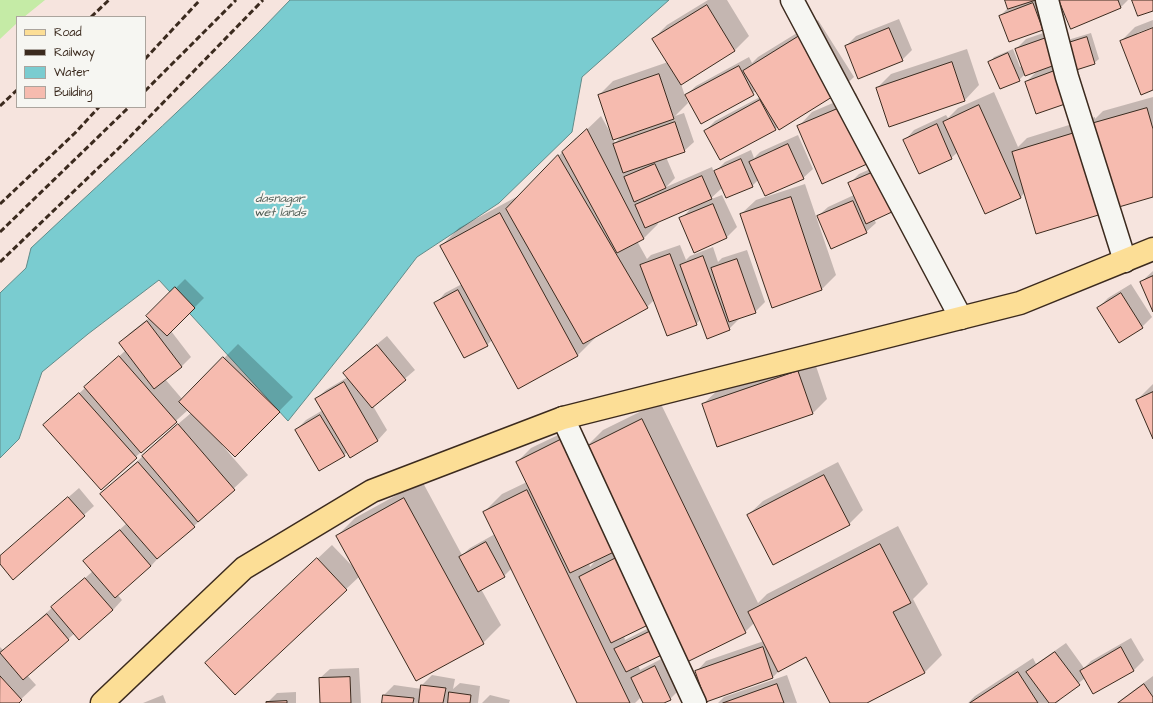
<!DOCTYPE html>
<html>
<head>
<meta charset="utf-8">
<style>
	body { margin:0 }
	#map { position:relative; width:1153px; height:703px; overflow:hidden; background:#f6e4de; font-family:"Architects Daughter",sans-serif }
	canvas { display:block }
	.legend { position:absolute; left:16px; top:16px; width:130px; height:92px; box-sizing:border-box; background:#f6f6f2; border:1px solid #aba49d; margin:0; padding:5px 7px; list-style:none; font-size:12px; color:#3b2a1e }
	.legend li { display:flex; align-items:center; gap:8px; height:20px }
	.legend b { width:20px; border:1px solid #aba49d }
</style>
</head>
<body>
<div id="map">
<canvas width="1153" height="703"></canvas>
<ul class="legend">
<li><b style="height:5px;background:#fcde96"></b>Road</li>
<li><b style="height:5px;background:#3b2a1e"></b>Railway</li>
<li><b style="height:11px;background:#7accd0"></b>Water</li>
<li><b style="height:11px;background:#f6bbaf"></b>Building</li>
</ul>
</div>
<script>
const c = document.querySelector('canvas').getContext('2d');
c.lineJoin = 'round';
function paint(path, color) { c.fillStyle = color; c.fill(path, 'evenodd'); }
function strokePath(path, color, width, dash) { c.strokeStyle = color; c.lineWidth = width; c.lineCap = dash ? 'butt' : 'round'; c.setLineDash(dash || []); c.stroke(path); }
function drawText(font, color, halo, rows, align = 'center') {
  c.font = font + ' "Architects Daughter",sans-serif'; c.lineWidth = 4; c.setLineDash([]); c.textBaseline = 'middle'; c.strokeStyle = halo; c.fillStyle = color; for (const [text, x, y, turn = 0] of rows) {
    c.save(); c.translate(x, y); c.rotate((+turn || 0) * Math.PI / 180); c.textAlign = isNaN(turn) ? turn : align; if (halo) c.strokeText(text, 0, 0); c.fillText(text, 0, 0); c.restore();
  }
}
const green = new Path2D(`
	M0 0H45L24 17H17V23L0 39Z`);
const water = new Path2D(`
	M290 0H669L582 77 572 132 499 203 417 257 365 325 288 421 159 280 88 334 42 372 19 439 0 458V293L26 268 31 248C118 166 208 87 290 0Z`);
const shadow = new Path2D(`
	M708 0H727L749 36 735 50 681 84 685 96 696 86 749 57 752 63 758 57 818 20 854 77 839 91 775 129 705 131 715 121 760 97 756 91 701 123 686 96H685L688 103 675 116 684 113 694 142 684 151 666 157 675 178 666 187 712 167 714 173 725 162 751 150 754 158 760 152 798 135 813 169 803 178 758 180 752 186 722 188 709 200 722 195 737 227 727 237 695 251 681 219 692 207 657 222 658 224 644 238 637 241 647 259 651 255 680 245 686 260 690 256 713 247 718 262 722 258 747 250 765 302 755 312 739 318V319L729 329 701 319 696 324 654 300 647 307 595 337V338L578 355 492 340 487 345 465 357 436 303 445 293 462 284 441 246 459 228 518 196 519 197 576 138 577 139 601 116 610 132H611L599 95 613 81 668 62 653 39 667 25ZM623 135 615 143 613 139Z
	M1006 0H1045L1052 19 1042 29 1000 16 1009 7Z
	M1060 0H1128L1121 7Z
	M899 19 912 50 902 60 846 46 856 36Z
	M1153 20V27L1137 33V35L1153 29V89L1121 41 1135 27Z
	M1055 29 1064 55 1052 67 1067 61 1078 92 1026 82 1038 70 1024 75 1019 80 990 62 994 57 1013 49 1020 67 1022 66 1016 49 1026 39Z
	M1091 33 1099 59 1094 63 1066 44 1071 39Z
	M967 49 979 85 965 100 890 125 877 88 891 74Z
	M994 92 1018 147 1027 138 1095 117V119L1103 111 1153 97V196L1025 192 1021 197 985 213 958 152 951 158 905 140 914 130 946 115 948 118 958 108Z
	M856 93 880 149 798 127 812 112Z
	M886 162 874 219 876 223 866 232 818 216 828 207 854 195 849 184 859 174Z
	M805 184 836 275 822 289 741 214 756 200Z
	M1153 271V309L1141 282Z
	M185 279 204 298 171 331 191 357 182 366 165 379 183 400 238 344 293 397 235 456 223 444 222 445 248 475 194 526 160 555V556L151 566 117 594 122 600 113 610 79 638 75 633 27 675 36 685 17 703H0V647L4 651 93 571 85 561 127 523 102 494 143 456 157 442 191 413 188 410 101 488 45 425 126 350 120 343 130 333 149 318 148 316Z
	M1131 284 1152 317 1142 327 1098 308 1108 298Z
	M387 336 415 370 373 406 387 430 378 440 350 456 348 452 320 470 296 430 306 420 323 410 316 399 326 390 348 377 345 373 354 363Z
	M813 357 827 399 813 413 718 446 703 404 718 390Z
	M1153 384V436L1137 400Z
	M660 402 758 603 767 594 898 526 928 584 913 599 942 655 924 673 865 703H831L807 656 780 670 773 677 707 700 697 671 706 661 764 641 754 623 745 632 663 609 624 636 625 640 665 620 638 665 640 670 665 657 680 689 670 699 662 703H644L641 697 635 703H578L512 568 504 576 481 589 501 625 483 643 360 576 235 693 221 649 332 545 355 569 337 536 355 518 422 481 462 555 470 548 495 534 484 512 502 494 527 482 517 462 531 448 577 426 587 446 603 430ZM628 538 631 544 613 553ZM597 559 590 567 589 563Z
	M838 462 863 510 849 524 748 515 763 501Z
	M79 488 94 506 13 578 0 563V557Z
	M1131 638 1144 660 1134 670 1094 693 1085 678 1059 699 1060 700 1057 703H968L975 696 1033 658 1036 664 1066 643 1084 668 1091 661Z
	M359 668 361 703H321L320 678 330 669Z
	M432 675 455 679 453 689 460 683 480 686 478 703H383L384 695 394 685 422 689V685Z
	M787 675 797 703H718L724 697Z
	M1153 676V703H1118L1122 699Z
	M296 692V703H267L277 693Z
	M163 695 166 703H143Z
	M490 695 510 700 509 703H482Z`);
const building = new Path2D(`
	M1005 0H1036L1008 9Z
	M1059 0H1118L1121 8 1071 29Z
	M1132 0H1153V11L1138 16Z
	M1033 3 1043 30 1009 42 999 16Z
	M707 5 735 51 681 85 652 39Z
	M889 28 903 61 858 79 845 46Z
	M1153 28V90L1141 95 1120 41Z
	M804 33 840 92 779 130 743 71Z
	M1087 37 1095 64 1073 71 1065 44Z
	M1046 38 1055 65 1025 76 1015 49Z
	M1008 53 1020 81 1000 89 988 62Z
	M952 62 965 101 889 127 876 88Z
	M739 66 754 95 701 124 685 95Z
	M1057 70 1068 103 1036 114 1025 82Z
	M659 74 674 119 613 140 598 95Z
	M760 100 776 130 720 160 704 131Z
	M979 105 1021 198 985 214 943 122Z
	M842 107 867 164 822 184 797 126Z
	M1147 108 1153 129V197L1112 209 1087 125Z
	M675 122 685 152 623 173 613 144Z
	M937 124 952 159 919 174 903 140Z
	M587 129 644 239 617 253 562 152Z
	M1081 131 1105 213 1036 234 1012 152Z
	M788 144 804 179 765 196 749 162Z
	M558 155 648 308 583 344 506 209Z
	M741 159 753 187 726 198 714 171Z
	M655 164 666 188 634 202 624 177Z
	M876 171 894 211 866 224 848 183Z
	M702 176 712 199 645 228 635 205Z
	M791 197 822 290 772 308 740 214Z
	M853 201 867 233 831 249 817 216Z
	M713 204 727 238 694 253 679 218Z
	M500 213 578 356 518 389 440 246Z
	M670 254 697 325 667 336 640 265Z
	M703 256 730 330 707 339 680 265Z
	M737 259 756 313 729 322 711 268Z
	M1153 276V312L1140 282Z
	M175 287 195 308 167 336 146 316Z
	M458 290 488 346 464 358 434 303Z
	M1121 293 1143 328 1119 343 1097 308Z
	M147 321 182 367 154 389 119 343Z
	M377 345 406 380 372 408 343 373Z
	M119 356 177 422 141 453 84 387Z
	M223 357 280 412 235 457 179 402Z
	M798 371 813 414 717 447 702 404Z
	M344 382 378 441 350 458 315 399Z
	M1153 392V439L1136 400Z
	M79 393 137 458 101 490 43 425Z
	M320 415 345 456 319 471 295 430Z
	M642 419 746 633 687 662 584 448Z
	M178 424 235 490 198 522 142 456Z
	M562 439 616 551 570 573 516 462Z
	M138 462 195 527 157 559 100 494Z
	M824 475 850 525 773 565 747 515Z
	M527 490 630 703H577L483 512Z
	M68 497 85 516 13 580 0 564V556Z
	M404 498 484 644 416 681 336 536Z
	M120 530 151 566 115 598 83 561Z
	M486 542 505 577 478 592 459 557Z
	M880 544 911 603 893 612 925 673 867 703H830L806 657 778 672 748 612Z
	M317 558 347 590 235 695 205 663Z
	M616 558 648 625 611 643 579 577Z
	M85 578 113 610 79 640 51 607Z
	M47 614 69 640 23 680 0 653Z
	M655 629 666 653 626 672 614 649Z
	M763 647 773 678 706 702 695 671Z
	M1121 647 1134 671 1093 694 1080 671Z
	M1055 652 1080 685 1055 703H1049L1026 672Z
	M655 666 671 700 664 703H643L631 678Z
	M1018 672 1038 703H970Z
	M0 676 22 700 19 703H0Z
	M350 677 351 703H320L319 678Z
	M777 684 784 703H723Z
	M1144 684 1153 697V703H1118Z
	M421 685 446 688 443 703H419Z
	M449 692 471 695 470 703H448Z
	M383 695 414 698 413 703H382Z
	M287 701V703H266V702Z`);
const minor = new Path2D(`
	M792 0 961 318
	M1047 0 1067 77 1125 261
	M563 418 695 703`);
const primary = new Path2D(`
	M102 703 244 568 372 491 563 418 1020 303 1153 249`);
const rail = new Path2D(`
	M91 17 109 0
	M145 59 200 0
	M145 91 236 0
	M0 106 17 90
	M0 204 75 133 99 107
	M0 232 129 107
	M0 262 119 148 263 0`);
const waterNames = [
	["dasnagar",280,199],
	["wet lands",280,213]
];
paint(green, '#c5eba6');
paint(water, '#7accd0');
strokePath(water, '#618b89', 1);
paint(shadow, '#0003');
paint(building, '#f6bbaf');
strokePath(building, '#3b2a1e', 1);
strokePath(minor, '#3b2a1e', 25);
strokePath(primary, '#3b2a1e', 25);
strokePath(minor, '#f6f6f2', 22);
strokePath(primary, '#fcde96', 22);
strokePath(rail, '#3b2a1e', 3, [6, 3]);
drawText('italic 12px', '#4e5b53', '#f6f6f2', waterNames);
</script>
</body>
</html>
